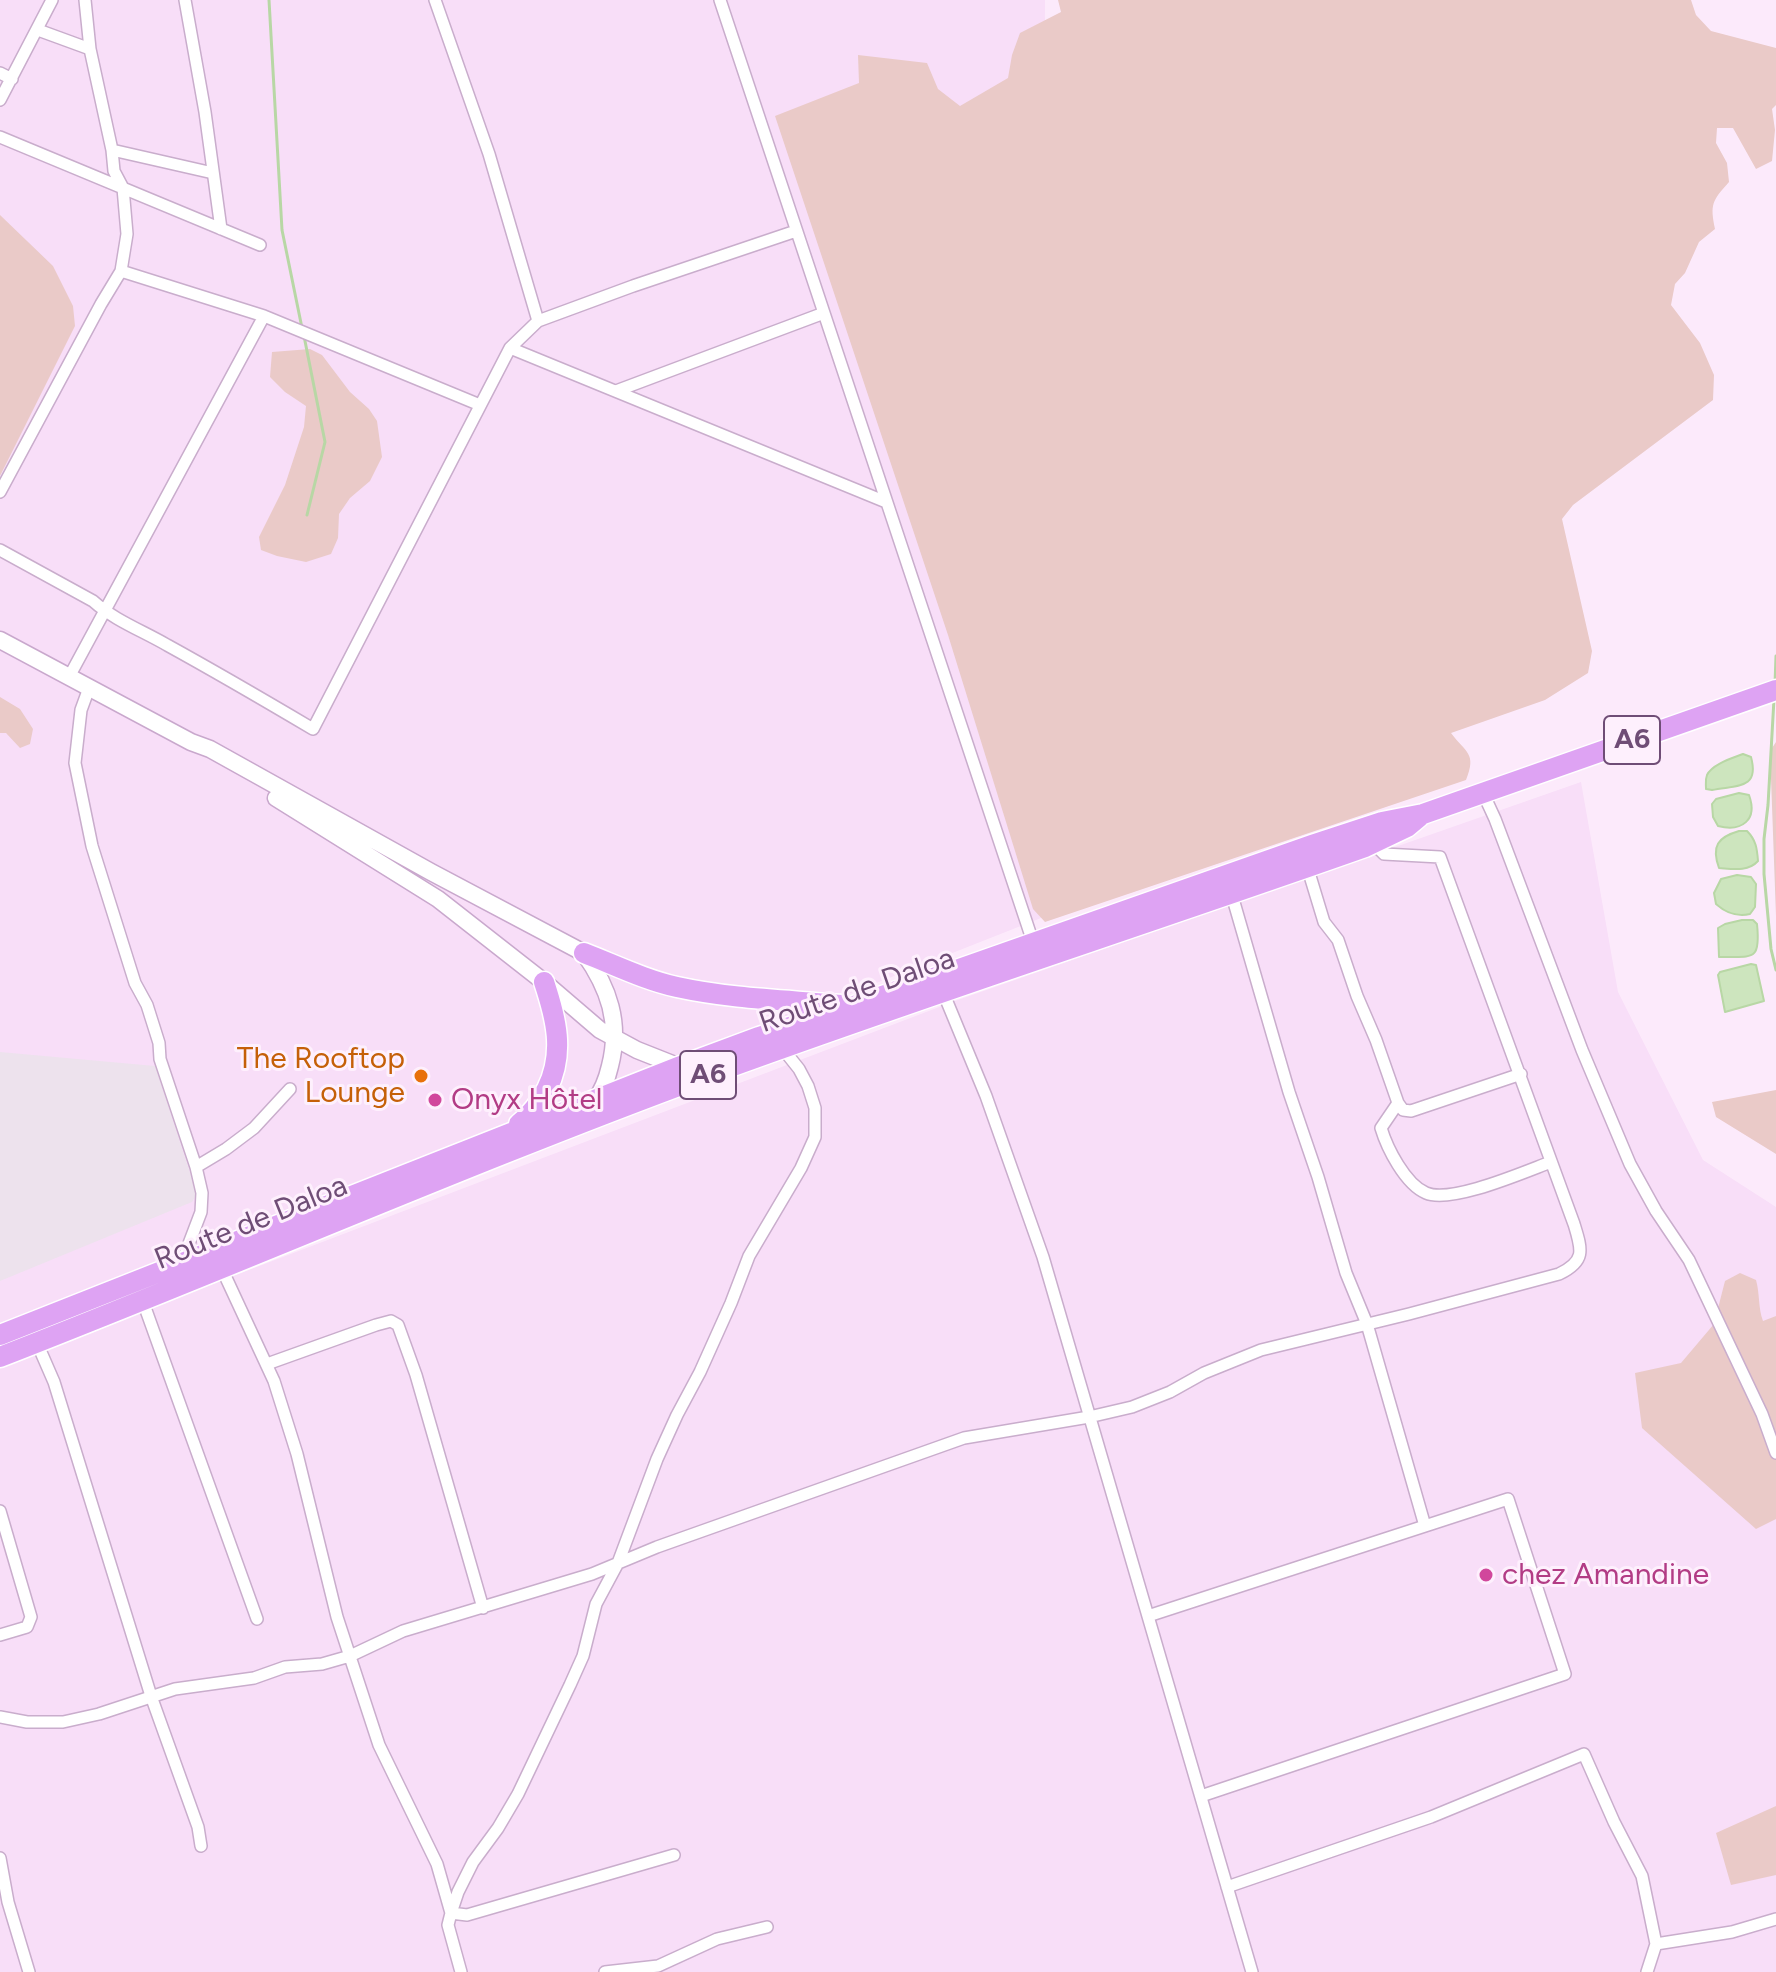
<!DOCTYPE html>
<html>
<head>
<meta charset="utf-8">
<style>
	body { margin:0 }
	canvas { display:block; background:#fceafb }
</style>
</head>
<body>
<canvas width="1776" height="1972"></canvas>
<script>
const c = document.querySelector('canvas').getContext('2d');
c.lineJoin = 'round';
function paint(path, color) { c.fillStyle = color; c.fill(path, 'evenodd'); }
function strokePath(path, color, width, dash) { c.strokeStyle = color; c.lineWidth = width; c.lineCap = dash ? 'butt' : 'round'; c.setLineDash(dash || []); c.stroke(path); }
function drawText(font, color, halo, rows, align = 'center') {
  c.font = font + ' Figtree,sans-serif'; c.lineWidth = 6; c.setLineDash([]); c.textBaseline = 'middle'; c.strokeStyle = halo; c.fillStyle = color; for (const [text, x, y, turn = 0] of rows) {
    c.save(); c.translate(x, y); c.rotate((+turn || 0) * Math.PI / 180); c.textAlign = isNaN(turn) ? turn : align; if (halo) c.strokeText(text, 0, 0); c.fillText(text, 0, 0); c.restore();
  }
}
const residential = new Path2D(`
	M0 0H1045L1041 918 0 1329Z
	M1581 782 1618 992 1703 1160 1776 1207V1972H0V1368L212 1284 955 1001Z`);
const industrial = new Path2D(`
	M0 1052 155 1066 197 1194 192 1202 0 1281Z`);
const green = new Path2D(`
	M1058 0H1691L1696 15 1711 31 1776 48V105L1772 109 1775 130 1772 161 1756 169 1733 128H1717L1716 143 1727 163 1729 182C1712 201 1710 204 1715 229L1699 242 1685 273 1675 284 1671 305 1700 343 1714 375 1713 400 1573 505 1562 519 1592 651 1588 673 1545 700 1451 733C1466 753 1477 753 1466 780L1045 922 1033 909 948 635 775 116 859 83 858 55 927 63 938 89 960 106 1008 78 1012 55 1020 33 1061 12Z
	M0 215 53 266 73 306 75 326 0 476Z
	M310 349 322 355 350 392 369 409 377 421 382 457 370 481 350 498 339 514 338 538 331 554 306 562 277 556 261 550 259 537 285 485 304 427 306 406 285 392 270 377 272 352Z
	M0 697 20 709 33 729 30 744 20 748 6 733H0Z
	M1776 742V916L1770 751Z
	M1776 1090V1154L1716 1117 1712 1102Z
	M1740 1273 1756 1280C1760 1294 1758 1308 1763 1321L1776 1316V1519L1756 1529 1642 1428 1635 1373 1681 1363 1714 1324 1725 1281Z
	M1776 1806V1875L1731 1885 1716 1833Z`);
const water = new Path2D(`
	M1743 754 1751 757C1760 790 1736 785 1712 790L1706 789C1706 783 1705 780 1707 775 1712 764 1733 758 1743 754Z
	M1739 793 1749 795C1758 820 1742 832 1718 826L1713 817 1712 804 1716 799Z
	M1739 831H1747C1756 840 1757 848 1758 861 1748 872 1733 869 1719 868 1711 846 1718 837 1739 831Z
	M1737 875 1751 877 1756 884 1755 907 1750 914C1736 917 1726 913 1716 904L1714 893 1721 879Z
	M1742 920H1753L1757 924C1761 963 1752 956 1719 957L1718 928 1725 924Z
	M1751 964 1756 965 1764 1001 1725 1012 1718 975 1720 972Z`);
const stream = new Path2D(`
	M269 0 282 230 302 328
	M304 336 325 442 307 515
	M1775 684 1776 656
	M1774 699 1768 805 1764 839V874L1771 949 1776 970`);
const street = new Path2D(`
	M185 0 205 112 221 229
	M435 0 489 154 538 321
	M720 0 1033 942
	M38 30 90 49
	M0 73 12 79
	M0 100 52 0
	M0 137 260 245
	M112 150 213 173
	M121 271 264 316 480 405
	M510 348 886 502
	M616 391 824 313
	M0 492 101 304 121 271 127 234 123 188 114 171 112 150 90 49 85 0
	M0 550 93 601C114 620 143 631 167 645 216 672 264 700 313 729L510 348 538 321 633 286 796 231
	M69 677 264 316
	M89 688 81 710 75 763 92 846 135 983 147 1005 159 1043 160 1059 196 1167 202 1193 201 1212 182 1262
	M1483 793 1495 819 1582 1050 1630 1164 1656 1211 1689 1260 1762 1414 1776 1453
	M1307 866 1324 922 1338 940 1357 996 1376 1040 1398 1103 1403 1110 1411 1111 1521 1074
	M1231 892 1289 1092 1318 1177 1346 1273 1367 1324 1425 1526
	M943 992 986 1096 1043 1257 1252 1972
	M1398 1103 1381 1128C1387 1148 1405 1184 1426 1193 1451 1204 1524 1172 1551 1162
	M196 1167 226 1149 254 1128 290 1089
	M221 1267 274 1381 297 1454 337 1617 379 1745 437 1864 451 1913 448 1925 461 1972
	M142 1299 257 1619
	M37 1343 54 1382 151 1696 198 1827 201 1846
	M267 1364 376 1325 391 1321 398 1325 416 1375 483 1608
	M0 1511 31 1617 27 1627 0 1635
	M1148 1616 1508 1499 1565 1674 1201 1796
	M0 1717 27 1722H63L99 1714 175 1689 254 1678 285 1667 322 1664 350 1656 403 1631 592 1574 657 1547 964 1438 1089 1417 1132 1407 1170 1392 1204 1373 1261 1350 1409 1314 1559 1274C1586 1261 1582 1250 1574 1224L1440 857 1384 854 1373 843
	M674 1855 467 1915 451 1913 458 1892 473 1862 498 1828 518 1794 570 1685 583 1656 596 1604 618 1563 657 1459 677 1415 700 1372 731 1303 749 1256 801 1168 815 1137V1108L808 1086 799 1069 783 1049
	M0 1858 8 1902 29 1972
	M1227 1887 1431 1817 1584 1754 1614 1822 1642 1876 1656 1944 1647 1972
	M1656 1944 1732 1932 1776 1919
	M605 1972 658 1966 717 1939 767 1927`);
const secondary = new Path2D(`
	M0 640 191 742 210 749 431 872 584 953C609 988 621 1023 610 1066 607 1079 603 1090 595 1101
	M276 798 438 899 544 982 600 1030 637 1050 685 1069`);
const highway = new Path2D(`
	M584 953C615 965 645 980 677 987 732 999 786 1000 842 1005
	M519 1124C532 1114 539 1103 547 1089 565 1053 556 1018 544 982
	M0 1335 678 1067 759 1037 854 1006 1312 845 1382 822 1423 814 1776 690
	M0 1357C237 1265 469 1163 708 1075 926 995 1147 924 1365 847L1407 827 1419 817`);
const markers = [
	[421,1076,8,"#e8710a"],
	[435,1100,8,"#d1479c"],
	[1486,1575,8,"#d1479c"]
];
const shields = [
	[1632,740,56],
	[708,1075,56]
];
const shieldNames = [
	["A6",1632,740],
	["A6",708,1075]
];
const streetNames = [
	["Route de Daloa",857,991,-19],
	["Route de Daloa",251,1223,-22]
];
const foodNames = [
	["The Rooftop",405,1059],
	["Lounge",405,1093]
];
const hotelNames = [
	["Onyx Hôtel",451,1100],
	["chez Amandine",1502,1575]
];
paint(residential, '#f8def8');
paint(industrial, '#ede2ed');
paint(green, '#eacac8');
paint(water, '#cde5be');
strokePath(water, '#b8d7a5', 2);
strokePath(stream, '#b8d7a5', 3);
strokePath(street, '#c9adcc', 14);
strokePath(secondary, '#c9a8cd', 19);
strokePath(highway, '#fff', 23);
strokePath(street, '#fff', 11);
strokePath(secondary, '#fff', 16);
strokePath(highway, '#dea3f3', 20);
for (const [x, y, r, color] of markers) { const dot = new Path2D(); dot.arc(x, y, r, 0, 2 * Math.PI); c.fillStyle = color; c.fill(dot); strokePath(dot, '#fef0fd', 3); }
for (const [x, y, w] of shields) { const box = new Path2D(); box.roundRect(x - w / 2, y - 24, w, 48, 6); c.fillStyle = '#fef0fd'; c.fill(box); strokePath(box, '#6f4d76', 2); }
drawText('bold 28px', '#6f4d76', null, shieldNames);
drawText('30px', '#6f4d76', '#fef0fd', streetNames);
drawText('30px', '#c56008', '#fef0fd', foodNames, 'right');
drawText('30px', '#b23c85', '#fef0fd', hotelNames, 'left');
</script>
</body>
</html>
